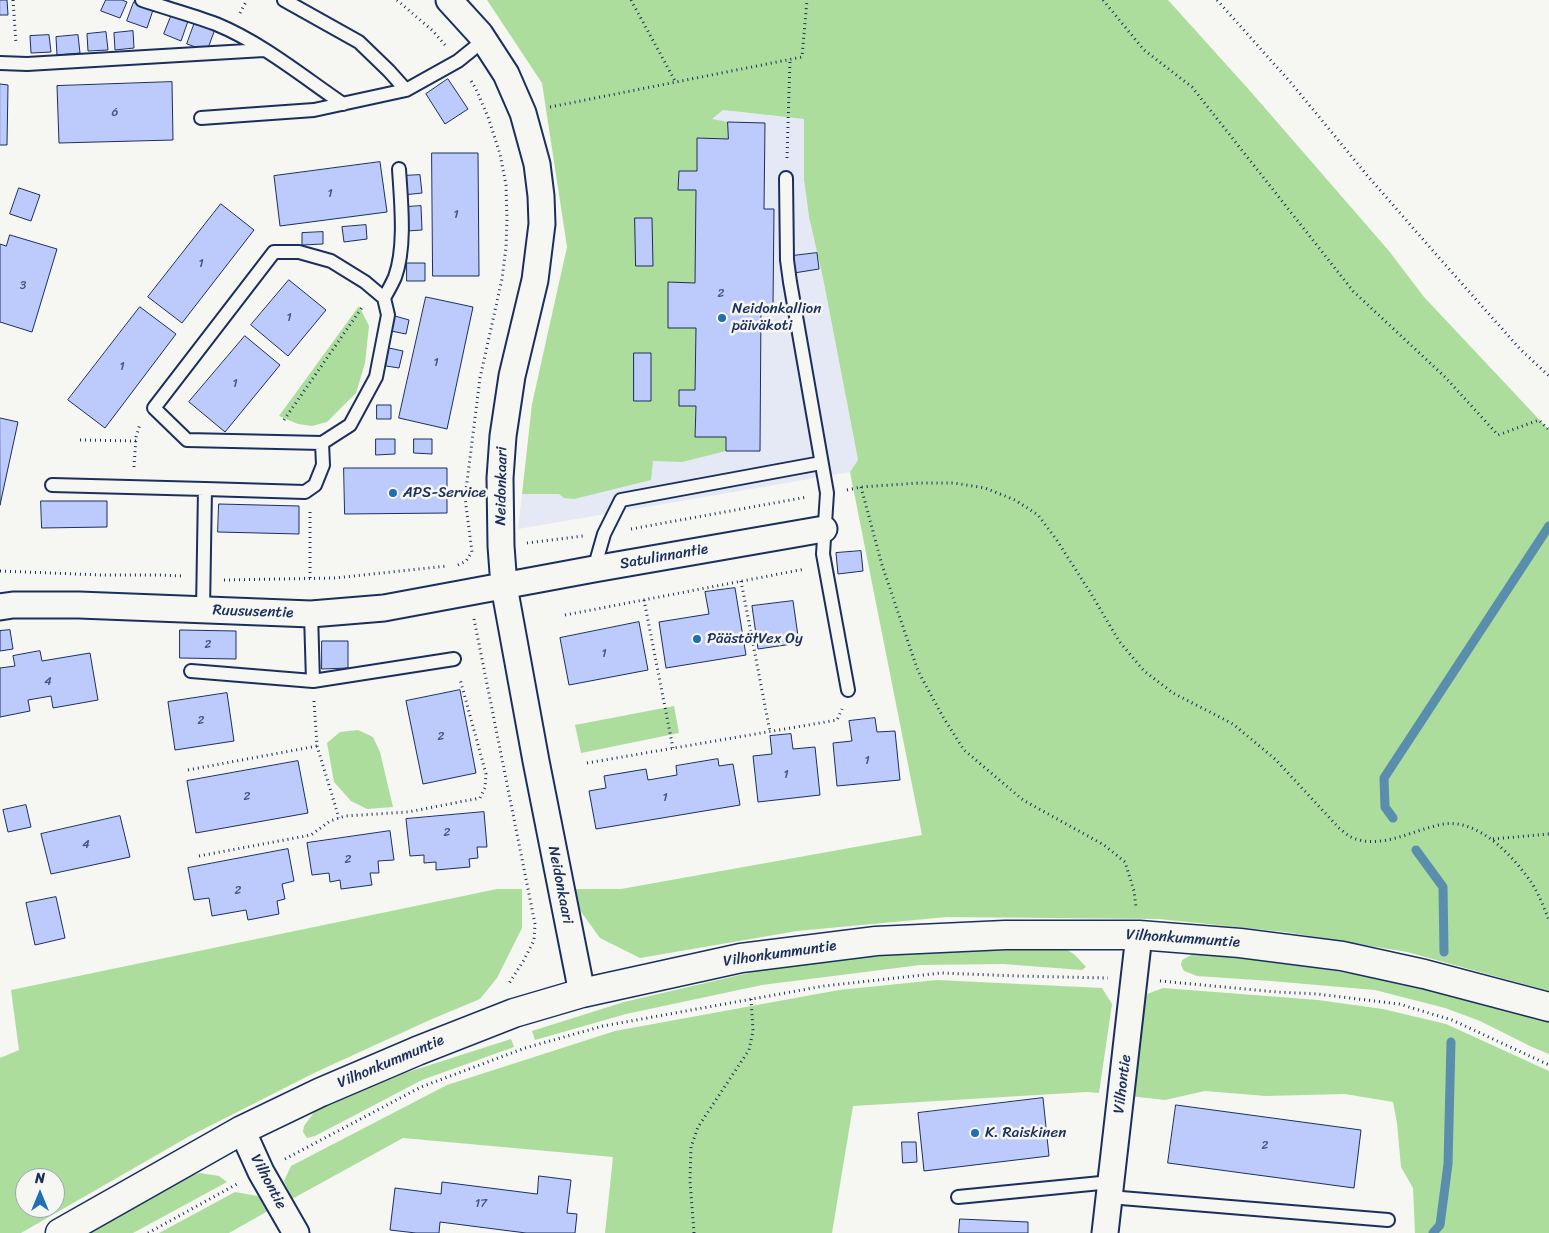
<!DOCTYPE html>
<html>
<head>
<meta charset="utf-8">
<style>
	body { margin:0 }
	#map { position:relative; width:1549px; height:1233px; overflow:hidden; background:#f6f6f2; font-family:Sriracha,sans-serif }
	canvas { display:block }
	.north { position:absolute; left:15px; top:1168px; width:50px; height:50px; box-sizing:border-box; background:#f6f6f2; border:1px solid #9ea6b7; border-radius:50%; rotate:0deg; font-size:14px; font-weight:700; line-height:20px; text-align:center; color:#1b2f5e }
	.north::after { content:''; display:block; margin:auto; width:18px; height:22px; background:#1f6fb2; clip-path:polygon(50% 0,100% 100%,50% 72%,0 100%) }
</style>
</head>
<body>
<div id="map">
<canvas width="1549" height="1233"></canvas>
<div class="north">N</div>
</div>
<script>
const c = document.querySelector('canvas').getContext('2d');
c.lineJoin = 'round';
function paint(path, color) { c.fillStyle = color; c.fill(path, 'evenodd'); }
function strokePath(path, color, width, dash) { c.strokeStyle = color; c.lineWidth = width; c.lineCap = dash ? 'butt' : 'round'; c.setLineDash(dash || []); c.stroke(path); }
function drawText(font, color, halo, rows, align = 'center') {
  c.font = font + ' Sriracha,sans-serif'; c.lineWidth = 5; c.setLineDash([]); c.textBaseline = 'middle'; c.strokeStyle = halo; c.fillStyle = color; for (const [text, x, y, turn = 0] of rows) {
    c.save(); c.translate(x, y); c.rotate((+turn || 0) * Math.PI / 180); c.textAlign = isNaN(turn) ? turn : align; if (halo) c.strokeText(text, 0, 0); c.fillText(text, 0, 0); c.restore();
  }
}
const built = new Path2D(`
	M723 110 804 119V180L809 217 823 278 858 461 850 472 518 529 522 494H558L629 174Z`);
const green = new Path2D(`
	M487 0H1168L1251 92 1389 251 1424 297 1549 430V991L1407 952 1285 932 1159 919 947 917 797 931 640 958 600 938 576 905 574 889H621L922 835 850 472 858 460 823 278 809 217 804 180V119L723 110 712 119 728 122V139L697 138V171H679L678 189 696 190 695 283 669 282 696 328 695 390 679 406H696L695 437H726V451L682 462 653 461 651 480 574 499 564 498 559 494H522L532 404 567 247 542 83Z
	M359 306 369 326 365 363 356 393 327 422 312 426 298 424 279 416Z
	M674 706 679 733 581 753 575 725Z
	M358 730 373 737 380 752 393 807 367 809 351 801 334 782 327 743 340 732Z
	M497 889H522V928L497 978 480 999 432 1019 314 1073 188 1137 21 1233H0V1058L19 1050 11 990ZM25 1178H55V1208H25Z
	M1063 947 1075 955 1086 967 1082 970 1003 964 920 965 762 985 626 1014 535 1040 532 1031 624 1002 761 970 920 950Z
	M1195 953C1314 963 1433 987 1549 1019V1054L1532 1047 1480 1021 1445 1008 1375 990 1271 981 1197 976 1184 971 1181 965 1182 960Z
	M937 980 1102 988 1112 1004 1099 1093 1087 1092 853 1106 832 1233H605L613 1157 403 1138 292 1199 284 1181 291 1166 447 1085 615 1031 839 990Z
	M1163 988 1318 1000 1383 1009 1446 1024 1549 1071V1233H1415L1413 1188 1401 1167 1397 1123 1393 1102 1345 1094 1266 1096 1205 1091 1165 1100 1130 1096 1139 1008 1147 994Z
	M511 1039 514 1047 422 1080 315 1136 307 1138 303 1132 304 1126 315 1111 405 1073Z
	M200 1173 219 1176 227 1182 133 1233H88L184 1178Z
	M235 1192 258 1196 268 1211 229 1233H159Z`);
const stream = new Path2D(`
	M1393 818 1385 807 1384 778 1549 526
	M1416 850 1443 887 1444 952
	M1433 1233 1440 1225 1448 1164 1451 1042`);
const building = new Path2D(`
	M0 0H7L8 15H0Z
	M106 0H122L127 2 120 18 101 11Z
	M134 2 153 10 147 28 127 21Z
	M172 14 188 21 181 41 164 34Z
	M195 22 215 29 207 51 187 44Z
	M133 31 134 48 115 50 114 33Z
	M106 32 108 50 88 51 87 34Z
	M49 35 51 52 31 53 30 36Z
	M78 35 80 53 57 55 56 37Z
	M448 79 468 109 445 124 426 94Z
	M172 82 173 140 59 143 57 86Z
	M0 84 8 85 7 145H0Z
	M728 122 765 123 764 209H774L773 305H761L760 451H726V437H695L696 406H679V390H695L696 328H668V282L695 283 696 190H678L679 171H697V138L728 139Z
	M432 153H478L479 276H433Z
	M380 162 387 212 280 226 274 176Z
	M420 175 422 193 403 195 402 176Z
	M19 188 40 195 31 221 10 214Z
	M221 204 254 230 182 323 148 297Z
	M421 206 422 230 407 231 406 207Z
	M635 218H652L653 266H636Z
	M366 225 367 239 344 242 342 227Z
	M323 232V244L302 245V233Z
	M10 235 57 249 32 332 0 322V244L6 246Z
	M817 253 819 269 794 273 792 256Z
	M407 263H425V281H407Z
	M289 280 326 310 288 356 251 325Z
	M426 297 473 307 447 429 399 418Z
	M140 307 176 334 105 428 68 400Z
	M395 316 409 320 406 334 391 331Z
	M245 336 280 365 225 432 189 402Z
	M389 348 403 351 399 368 386 366Z
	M634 353H651V401H634Z
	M377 405H391V419H377Z
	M0 418 18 422 0 505Z
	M376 439H395V454L376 455Z
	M414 439H432V454L414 453Z
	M344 468H447V513L345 514Z
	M41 501H107V527L42 528Z
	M219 504 299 506V534L218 532Z
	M861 551 863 571 838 574 836 553Z
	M735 588 746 655 666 668 659 622 709 614 705 592Z
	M793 601 799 643 758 649 752 606Z
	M639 622 648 670 569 685 560 638Z
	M10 630 13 649 0 651V631Z
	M180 630 236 631V659L180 658Z
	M322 641H348V668L322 669Z
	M40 651 42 661 90 653 98 700 53 708 51 696 28 700 30 711 0 717V668L15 666 13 656Z
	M460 690 476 773 423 784 406 701Z
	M227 693 234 741 175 750 168 702Z
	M875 718 877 732 895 731 900 780 837 786 833 743 852 741 849 721Z
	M791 734 793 749 815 747 820 795 758 802 753 756 772 754 770 736Z
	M718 759 719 766 733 764 740 805 596 829 589 791 606 788 604 776 646 769 648 780 677 775 676 766Z
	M298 761 308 813 196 833 187 781Z
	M26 805 31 827 8 832 3 810Z
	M484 812 487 847H477L478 858 469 859 470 867 436 870V862L424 863V855L410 856 406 819Z
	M120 816 130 857 51 874 41 834Z
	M390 831 394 860 378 861 379 873H370L372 885 341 889 340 880 330 882 329 873 312 875 307 843Z
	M288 849 294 881 282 884 285 899 277 901 279 914 248 920 246 910 212 916 209 898 194 900 188 868Z
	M56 897 65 938 35 945 26 903Z
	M1043 1098 1049 1156 924 1171 918 1113Z
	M1176 1105 1361 1130 1354 1188 1168 1163Z
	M902 1142H916L917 1162 903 1163Z
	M539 1176 571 1180 567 1213 577 1214 575 1233H526L440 1222 439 1233H416L390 1230 395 1188 441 1194 442 1182 537 1194Z
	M960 1219 1028 1222V1233H959Z`);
const path = new Path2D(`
	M13 0 16 44
	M397 0 433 31 445 45
	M631 0 675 81
	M1103 0 1144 50 1192 87 1353 291 1445 377 1498 435 1539 420 1549 430
	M1217 0 1292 84 1366 174 1434 252 1520 349 1549 376
	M240 13 247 0
	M550 107 802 57 807 0
	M787 158 790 59
	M284 420 363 306
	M80 440 136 441
	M134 467 136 437 140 424
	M861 487 882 565 918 671 943 717 964 750 1023 800 1104 845 1125 862 1134 891 1136 907
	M847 490 861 487 919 483H954L985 488 1015 500 1038 515 1056 539 1090 592 1119 641 1144 671 1173 693 1233 724 1275 759 1339 828C1343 831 1347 835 1351 837 1380 851 1414 829 1444 824 1479 819 1513 856 1531 882 1539 894 1544 908 1549 920
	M310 512V578
	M631 529 807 497
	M527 543 583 536
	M458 565 466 561 472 552 465 498 480 378 502 279 506 247 507 219 506 185 500 154 488 117 476 89 470 79
	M0 571 101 575H161L183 576
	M224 580 335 578 447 566
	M741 581 770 732
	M644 600 673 748
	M565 615 805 569
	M474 619 535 924 534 940 524 960 508 985
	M314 701 317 746 339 818
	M587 763 837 720 842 709
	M188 770 317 746
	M1493 839 1549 834
	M199 856 311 835 330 821 345 816 408 812 480 798 485 788 486 774 460 679
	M1160 981 1277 992 1317 994 1399 1004 1452 1020 1549 1065
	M285 1159 421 1087 525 1048 603 1026 824 986 941 973 1018 976 1108 978
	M148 1233 237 1184
	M694 1233 690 1181 691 1147 698 1127 749 1050 753 1031 751 999`);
const lane = new Path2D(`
	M142 0C166 8 192 15 216 24 262 43 302 76 343 104
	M284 0 359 42 389 71 406 90
	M0 63 27 64 264 50
	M201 118 314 110 406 90 458 61 484 40
	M786 178 787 260 790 282 827 493 823 554 848 690
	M384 298C388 291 392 284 395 277 406 247 401 201 399 169
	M52 485 205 489
	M594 569 604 534 621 500 821 463
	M203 610 205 489 305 492 315 485 323 465 322 443 187 440 154 408 274 252H299L331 261 365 282 384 298 388 315 376 377 350 425 322 443
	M311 614 313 681
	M191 671 313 681 454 659
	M958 1197 1111 1182
	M1109 1197 1388 1220`);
const street = new Path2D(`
	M449 0 480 34 506 74 523 113 537 164 541 196 542 224 535 280 512 376 503 436 500 478 501 546 504 586 536 761 582 993
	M0 607 13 605H79L311 614 384 608 594 569 824 529
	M242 1130 261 1172 296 1233
	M1105 1233 1139 935`);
const secondary = new Path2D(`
	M60 1233 242 1130 321 1092 417 1051 514 1013 582 993 741 958 876 941 1005 935H1139L1240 943 1342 956 1424 974 1549 1007`);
const markers = [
	[722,318,5,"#1f6fb2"],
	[393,493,5,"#1f6fb2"],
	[697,639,5,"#1f6fb2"],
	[975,1133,5,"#1f6fb2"]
];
const numberNames = [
	["6",115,113],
	["1",330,194],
	["1",456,215],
	["1",201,264],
	["3",23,286],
	["2",721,294],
	["1",289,318],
	["1",436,363],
	["1",122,367],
	["1",235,384],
	["2",208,645],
	["1",604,654],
	["4",48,682],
	["2",201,721],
	["2",441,737],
	["1",867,761],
	["1",786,775],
	["2",247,797],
	["1",665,798],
	["2",447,833],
	["4",86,845],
	["2",348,860],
	["2",238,891],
	["2",1265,1146],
	["17",481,1204]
];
const poiNames = [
	["Neidonkallion",732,309],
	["päiväkoti",732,326],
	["APS-Service",403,493],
	["PäästötVex Oy",707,639],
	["K. Raiskinen",985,1133]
];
const streetNames = [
	["Neidonkaari",502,486,-89],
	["Satulinnantie",664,557,-10],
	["Ruususentie",253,612,2],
	["Neidonkaari",560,885,79],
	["Vilhonkummuntie",1183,939,4],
	["Vilhonkummuntie",780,954,-8],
	["Vilhonkummuntie",391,1062,-23],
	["Vilhontie",1123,1084,-83],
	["Vilhontie",268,1182,62]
];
paint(built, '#e5e9f5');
paint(green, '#addd9c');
strokePath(stream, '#598ead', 9);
paint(building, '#bccbfc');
strokePath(building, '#1b2f5e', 1);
strokePath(lane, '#1b2f5e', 16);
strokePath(street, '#1b2f5e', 29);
strokePath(secondary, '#1b2f5e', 31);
strokePath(path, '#1b2f5e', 3, [1, 4]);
strokePath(lane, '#f6f6f2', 12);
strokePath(street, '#f6f6f2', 25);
strokePath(secondary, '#f6f6f2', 28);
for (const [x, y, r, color] of markers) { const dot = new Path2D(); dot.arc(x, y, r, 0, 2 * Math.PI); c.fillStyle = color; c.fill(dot); strokePath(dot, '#f6f6f2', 2); }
drawText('12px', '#435686', null, numberNames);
drawText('15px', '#1b2f5e', '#f6f6f2', poiNames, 'left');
drawText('15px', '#1b2f5e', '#f6f6f2', streetNames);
</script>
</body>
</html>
